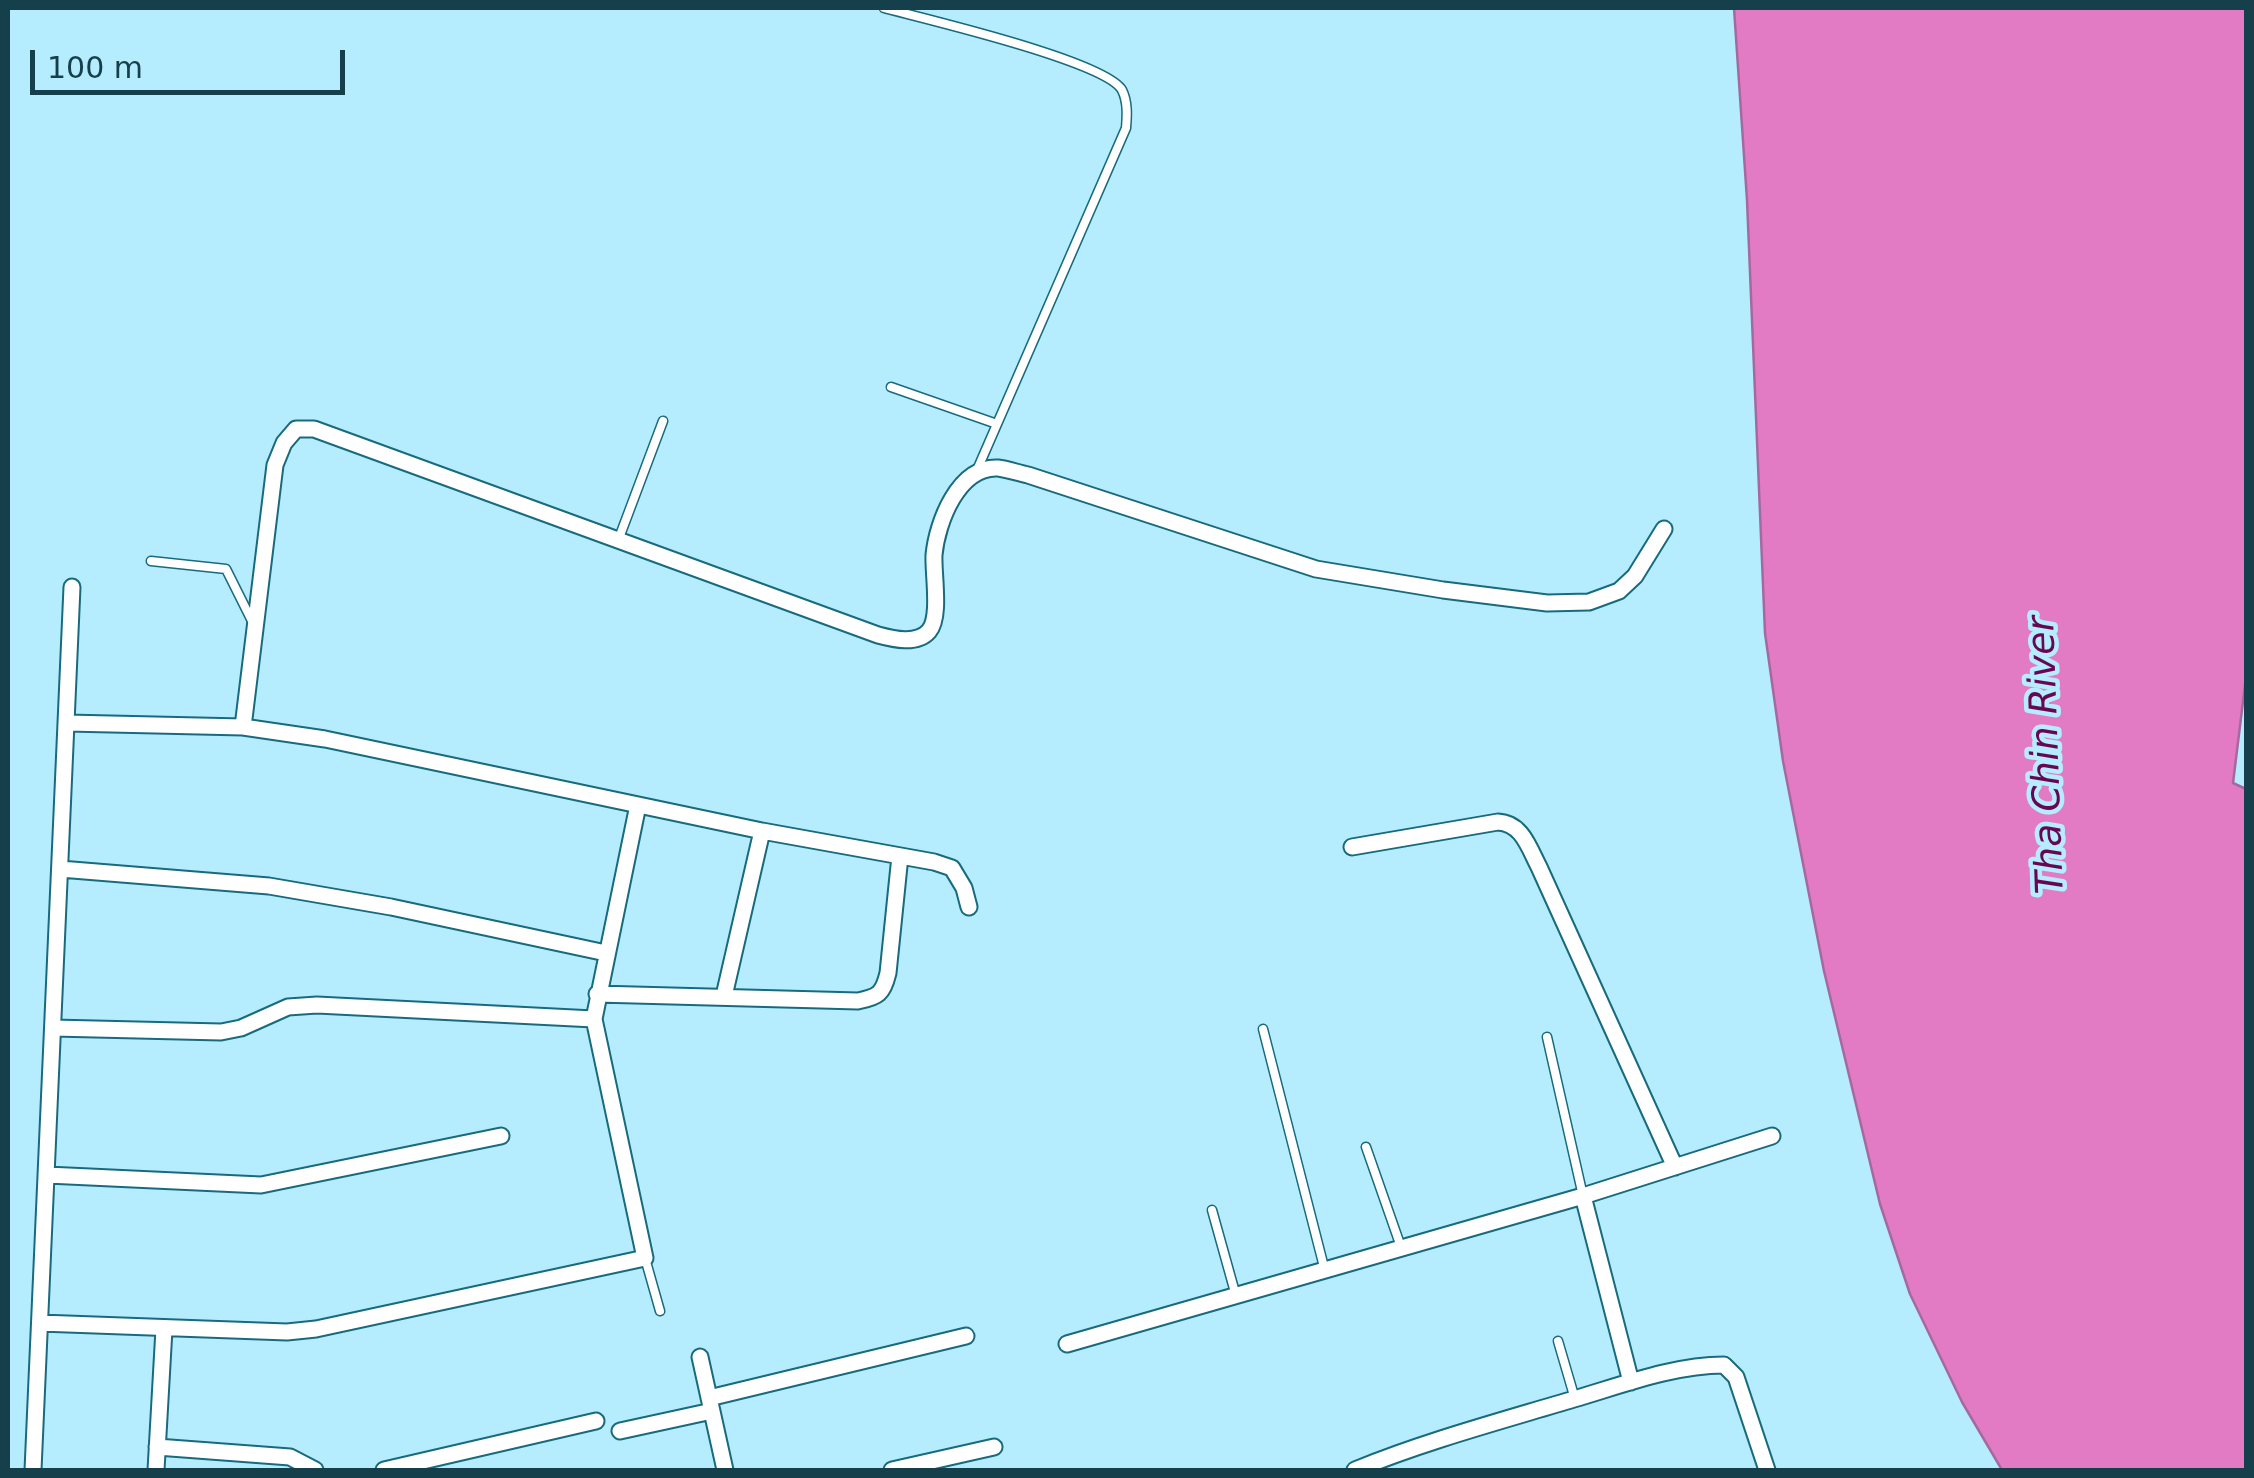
<!DOCTYPE html>
<html>
<head>
<meta charset="utf-8">
<style>
	body { margin:0 }
	#map { position:relative; width:2254px; height:1478px; overflow:hidden; background:#b6edfe; font-family:"DejaVu Sans",sans-serif }
	canvas { display:block }
	.frame { position:absolute; inset:0; border:10px solid #153f4b; pointer-events:none }
	.scale { position:absolute; left:30px; top:50px; width:315px; height:45px; box-sizing:border-box; border:5px solid #153f4b; border-top:0; padding-left:12px; font-size:30px; line-height:35px; white-space:nowrap; color:#153f4b; -webkit-text-stroke:8px #b6edfe; paint-order:stroke }
</style>
</head>
<body>
<div id="map">
<canvas width="2254" height="1478"></canvas>
<div class="frame"></div>
<div class="scale">100 m</div>
</div>
<script>
const c = document.querySelector('canvas').getContext('2d');
c.lineJoin = 'round';
function paint(path, color) { c.fillStyle = color; c.fill(path, 'evenodd'); }
function strokePath(path, color, width, dash) { c.strokeStyle = color; c.lineWidth = width; c.lineCap = dash ? 'butt' : 'round'; c.setLineDash(dash || []); c.stroke(path); }
function drawText(font, color, halo, rows, align = 'center') {
  c.font = font + ' "DejaVu Sans",sans-serif'; c.lineWidth = 9; c.setLineDash([]); c.textBaseline = 'middle'; c.strokeStyle = halo; c.fillStyle = color; for (const [text, x, y, turn = 0] of rows) {
    c.save(); c.translate(x, y); c.rotate((+turn || 0) * Math.PI / 180); c.textAlign = isNaN(turn) ? turn : align; if (halo) c.strokeText(text, 0, 0); c.fillText(text, 0, 0); c.restore();
  }
}
const water = new Path2D(`
	M1734 8H2246V677L2233 783 2246 789V1470H2002L1962 1402 1910 1294 1880 1204 1824 971 1783 761 1765 633 1747 200Z`);
const lane = new Path2D(`
	M884 8C925 19 1105 61 1122 90 1128 102 1127 116 1126 128L977 470
	M891 387 997 424
	M619 538 663 421
	M151 561 226 569 253 623
	M1263 1029 1325 1271
	M1547 1037 1583 1196
	M1366 1147 1401 1247
	M1212 1210 1236 1296
	M645 1258 660 1311
	M1558 1341 1575 1399`);
const street = new Path2D(`
	M67 723 243 727 325 739 762 831 934 862 952 868 964 888 969 907
	M243 727 275 465 284 443 296 429H314L878 635C893 639 917 645 929 631 941 617 933 574 934 555 937 523 958 466 998 468 1007 469 1018 473 1028 475L1316 569 1443 590 1547 603 1589 602 1619 591 1635 576 1664 529
	M1352 847 1498 822C1522 823 1529 848 1539 867L1675 1167
	M60 869 269 886 391 907 606 953
	M597 994 858 1001C878 997 883 994 888 973L900 856
	M724 996 762 831
	M53 1028 221 1032 241 1028 288 1007 317 1005 594 1019
	M47 1175 261 1185 501 1136
	M1583 1196 1772 1136
	M40 1323 287 1332 316 1329 645 1258 594 1019 638 805
	M1067 1344 1583 1196 1631 1382
	M700 1357 725 1470
	M709 1398 966 1336
	M620 1431 712 1411
	M157 1447 290 1457 315 1470
	M33 1470 72 587
	M156 1470 164 1329
	M384 1470 596 1421
	M892 1470 994 1447
	M1355 1470C1426 1441 1501 1421 1574 1399 1622 1385 1674 1365 1724 1365L1736 1377 1767 1470`);
const waterNames = [
	["Tha Chin River",2048,755,-92]
];
paint(water, '#e37bc4');
strokePath(water, '#a569a0', 2.5);
strokePath(lane, '#186a7f', 11);
strokePath(street, '#186a7f', 19);
strokePath(lane, '#fff', 8);
strokePath(street, '#fff', 15);
drawText('italic 38px', '#690654', '#b6edfe', waterNames);
</script>
</body>
</html>
